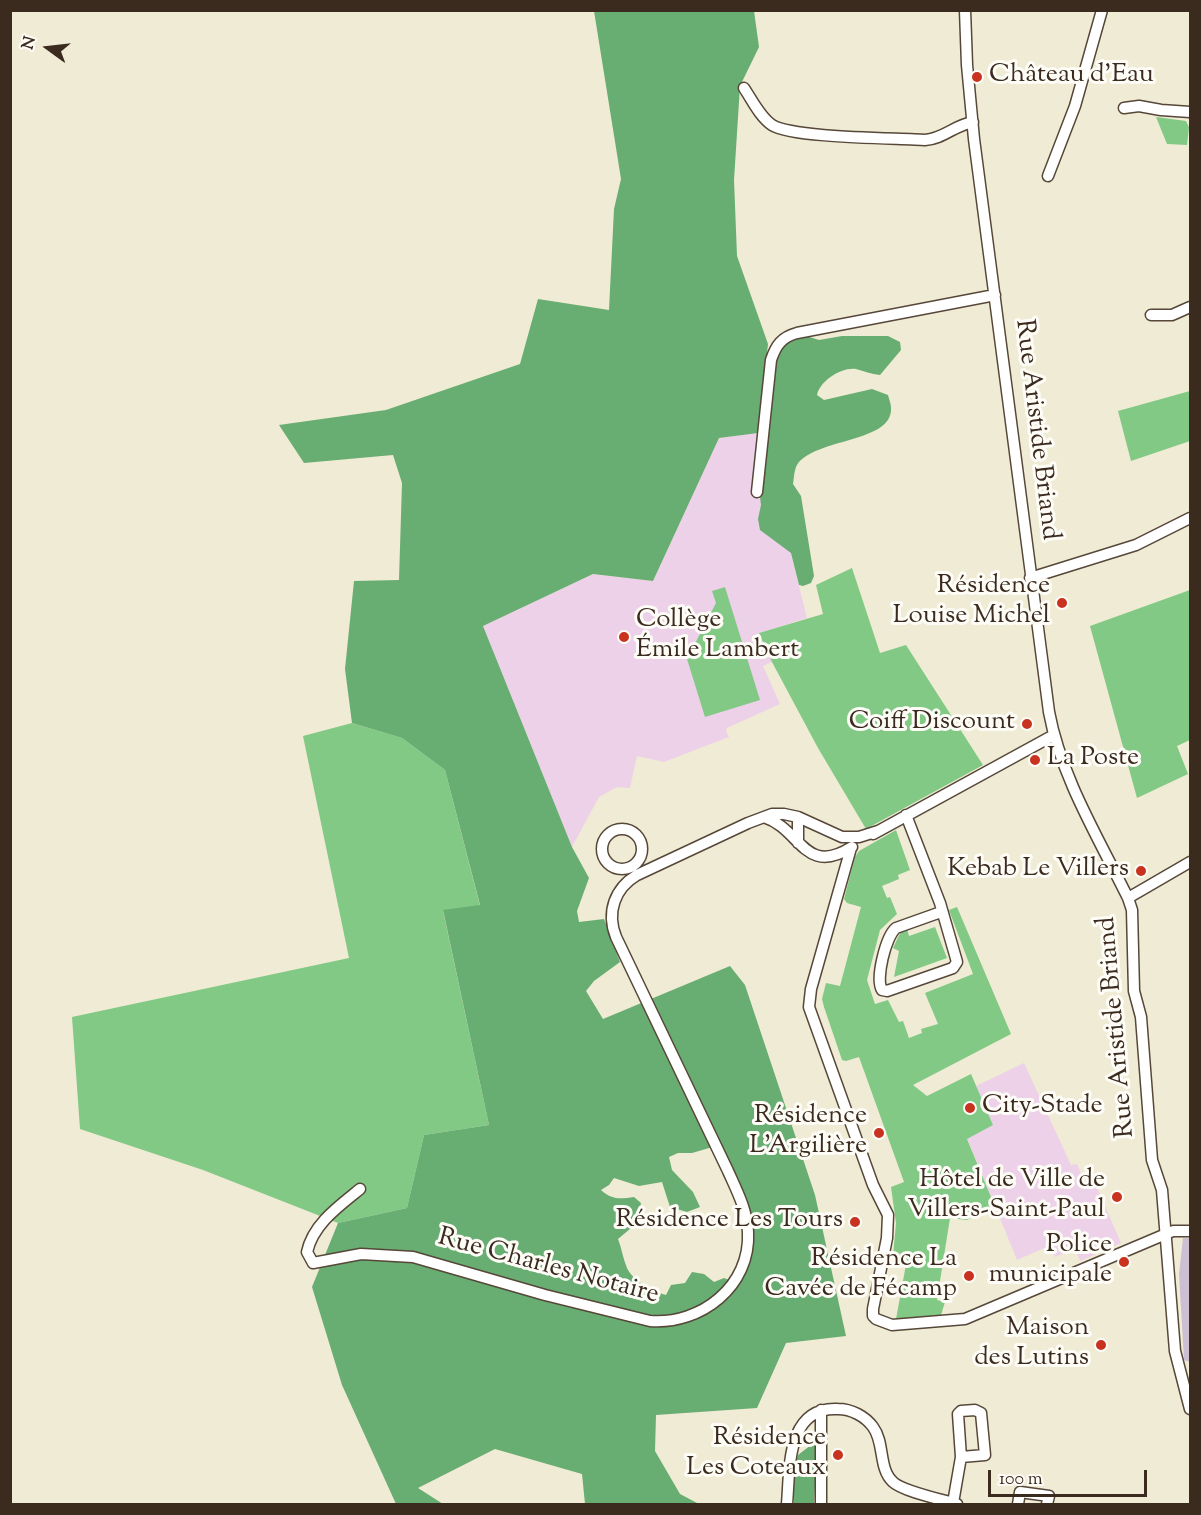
<!DOCTYPE html>
<html>
<head>
<meta charset="utf-8">
<style>
	body { margin:0 }
	#map { position:relative; width:1201px; height:1515px; overflow:hidden; background:#f0ebd4; font-family:"Sorts Mill Goudy",serif }
	canvas { display:block }
	.frame { position:absolute; inset:0; border:12px solid #3b2a1e; pointer-events:none }
	.north { position:absolute; left:18px; top:18px; width:60px; height:60px; -webkit-text-stroke:4px #fdfcf7; paint-order:stroke; rotate:285deg; font-size:16px; font-weight:700; line-height:24px; text-align:center; color:#3b2a1e }
	.north::after { content:''; display:block; margin:auto; width:21px; height:27px; background:#3b2a1e; clip-path:polygon(50% 0,100% 100%,50% 72%,0 100%) }
	.scale { position:absolute; left:988px; top:1470px; width:159px; height:27px; box-sizing:border-box; border:3px solid #3b2a1e; border-top:0; padding-left:8px; font-size:18px; line-height:21px; white-space:nowrap; color:#3b2a1e; -webkit-text-stroke:4px #fdfcf7; paint-order:stroke }
</style>
</head>
<body>
<div id="map">
<canvas width="1201" height="1515"></canvas>
<div class="frame"></div>
<div class="north">N</div>
<div class="scale">100 m</div>
</div>
<script>
const c = document.querySelector('canvas').getContext('2d');
c.lineJoin = 'round';
function paint(path, color) { c.fillStyle = color; c.fill(path, 'evenodd'); }
function strokePath(path, color, width, dash) { c.strokeStyle = color; c.lineWidth = width; c.lineCap = dash ? 'butt' : 'round'; c.setLineDash(dash || []); c.stroke(path); }
function drawText(font, color, halo, rows, align = 'center') {
  c.font = font + ' "Sorts Mill Goudy",serif'; c.lineWidth = 6; c.setLineDash([]); c.textBaseline = 'middle'; c.strokeStyle = halo; c.fillStyle = color; for (const [text, x, y, turn = 0] of rows) {
    c.save(); c.translate(x, y); c.rotate((+turn || 0) * Math.PI / 180); c.textAlign = isNaN(turn) ? turn : align; if (halo) c.strokeText(text, 0, 0); c.fillText(text, 0, 0); c.restore();
  }
}
const built = new Path2D(`
	M758 433 775 490 807 618 760 633 772 662 763 666 780 704 727 728 726 731 729 737 664 762 637 756 630 788 617 787 599 797 572 847 483 626 593 574 653 581 719 438Z
	M1024 1063 1071 1165 1077 1164 1084 1181 1093 1178 1121 1243 1080 1261 1075 1249 1055 1257 1049 1246 1017 1260 967 1138 993 1125 976 1086Z`);
const industrial = new Path2D(`
	M1183 1238H1190V1362L1184 1360 1179 1274Z`);
const green = new Path2D(`
	M1156 117 1186 121 1189 127 1187 145 1167 144Z
	M1190 391V441L1131 461 1118 411Z
	M852 568 880 653 906 645 983 765 866 829 818 748 772 662 759 633 823 614 816 585Z
	M725 587 760 700 705 717 687 659 716 603 712 591Z
	M1190 590V740L1177 746 1188 774 1137 798 1090 626Z
	M352 723 402 738 445 770 480 906 443 911 489 1125 424 1135 407 1208 338 1223 203 1170 80 1129 72 1017 349 958 303 736Z
	M896 830 910 870 898 875 899 879 882 886 887 898 890 897 897 914 880 930 867 980 875 1004 888 1000 899 1022 903 1021 909 1038 922 1033 921 1029 938 1024 925 993 973 974 949 910 957 907 1011 1034 913 1085 927 1096 971 1074 993 1125 967 1139 996 1209 986 1214 972 1212 971 1218 967 1220 950 1218 937 1300 945 1302 941 1315 937 1318 896 1319 907 1259 893 1256 896 1223 891 1187 904 1182 859 1057 846 1061 842 1060 824 1007 822 999 826 983 840 986 861 907 847 903 844 899 855 857 859 851Z
	M935 927 947 958 894 977 899 951 893 948 901 931 907 929 909 936Z`);
const forest = new Path2D(`
	M594 11H754L759 47 740 86 734 180 737 256 768 344 758 433 719 438 653 581 593 574 483 626 572 847 589 878 577 911 579 922 604 919 620 962 594 981 586 991 603 1019 730 966 745 985 815 1195 846 1336 786 1343 757 1408 656 1415 655 1451 680 1494 699 1504H585L582 1474 495 1449 418 1488 443 1504H396L342 1385 312 1287 338 1223 407 1208 424 1135 489 1125 443 910 480 905 445 770 402 738 352 723 345 669 354 581 399 580 402 483 393 455 304 463 279 425 386 410 520 364 538 299 609 310 614 209 621 179ZM716 1146 748 1235 734 1282 724 1278 714 1282 704 1274 692 1272 685 1283 671 1285 666 1295C652 1291 633 1281 627 1268 623 1259 622 1249 618 1239L637 1223 641 1203 634 1197C620 1199 612 1200 601 1190L609 1185 614 1178 639 1186 662 1182 670 1207 687 1212 700 1207 693 1192 672 1170 669 1157 678 1153H692Z
	M797 333 819 340 842 336H888L900 342 901 350 880 375C871 374 864 371 856 369 841 367 820 381 817 395L824 400 872 389 888 395C889 399 891 404 891 408 893 443 814 438 797 465 794 470 794 479 793 484L801 496 814 576 811 583 803 586 799 585 791 553 760 530 758 519 761 505 758 480 773 354Z
	M811 1445 816 1446 817 1452 814 1504H794L793 1472 798 1455Z`);
const street = new Path2D(`
	M965 10 967 65 974 139 1049 712C1061 777 1099 839 1128 898L1132 910 1134 991 1141 1017 1152 1160 1162 1190 1175 1351 1190 1409
	M744 88C752 100 760 117 772 125 792 138 896 138 925 140 943 139 955 125 973 122
	M1124 108 1139 106 1161 110 1190 112
	M1048 176 1075 106 1102 10
	M1151 315H1172L1190 307
	M757 492 771 360C776 345 782 337 797 333L995 295
	M1030 578 1136 545 1190 518
	M906 815 940 903 957 962 953 968 887 991 882 990C875 979 886 936 896 928L941 912
	M764 817C801 829 804 877 852 847
	M602 849a20 20 0 1 1 40 0a20 20 0 1 1-40 0Z
	M873 834 1054 735
	M798 843V817
	M851 848 811 989 809 1007 873 1185 888 1215 887 1238 873 1309V1316L876 1319 892 1325 965 1319 1173 1231H1190
	M1128 898 1190 862
	M360 1189C339 1206 313 1224 307 1252L313 1263 361 1254 413 1257 545 1295 650 1321C701 1325 751 1286 748 1232 747 1210 737 1191 728 1171L616 937C606 912 615 888 637 875L748 823 772 814H784L798 817 842 837H859L878 831
	M953 1503 961 1457 958 1414 961 1411 975 1410 981 1413 985 1455 961 1457
	M787 1504C790 1469 786 1406 838 1409 851 1409 865 1416 873 1427 885 1443 878 1468 893 1482 902 1491 943 1500 957 1504
	M821 1504V1410
	M1018 1504 1020 1492 1049 1496 1047 1504`);
const markers = [
	[977,77,6,"#c8321e"],
	[1062,603,6,"#c8321e"],
	[624,637,6,"#c8321e"],
	[1027,724,6,"#c8321e"],
	[1035,760,6,"#c8321e"],
	[1141,871,6,"#c8321e"],
	[970,1108,6,"#c8321e"],
	[879,1133,6,"#c8321e"],
	[1117,1197,6,"#c8321e"],
	[855,1222,6,"#c8321e"],
	[1124,1262,6,"#c8321e"],
	[969,1276,6,"#c8321e"],
	[1101,1345,6,"#c8321e"],
	[838,1455,6,"#c8321e"]
];
const poiNames = [
	["Château d'Eau",989,77,"left"],
	["Résidence",1050,588],
	["Louise Michel",1050,618],
	["Collège",636,622,"left"],
	["Émile Lambert",636,652,"left"],
	["Coiff Discount",1015,724],
	["La Poste",1047,760,"left"],
	["Kebab Le Villers",1129,871],
	["City-Stade",982,1108,"left"],
	["Résidence",867,1118],
	["L’Argilière",867,1148],
	["Hôtel de Ville de",1105,1182],
	["Villers-Saint-Paul",1105,1212],
	["Résidence Les Tours",843,1222],
	["Police",1112,1247],
	["municipale",1112,1277],
	["Résidence La",957,1261],
	["Cavée de Fécamp",957,1291],
	["Maison",1089,1330],
	["des Lutins",1089,1360],
	["Résidence",826,1440],
	["Les Coteaux",826,1470]
];
const streetNames = [
	["Rue Aristide Briand",1035,430,83],
	["Rue Aristide Briand",1118,1027,-95],
	["Rue Charles Notaire",548,1268,15]
];
paint(built, '#edd1e9');
paint(industrial, '#ccbfd4');
paint(green, '#81c985');
paint(forest, '#68ad72');
strokePath(street, '#564739', 13);
strokePath(street, '#fff', 10);
for (const [x, y, r, color] of markers) { const dot = new Path2D(); dot.arc(x, y, r, 0, 2 * Math.PI); c.fillStyle = color; c.fill(dot); strokePath(dot, '#fdfcf7', 2); }
drawText('26px', '#3b2a1e', '#fdfcf7', poiNames, 'right');
drawText('26px', '#3b2a1e', '#fdfcf7', streetNames);
</script>
</body>
</html>
